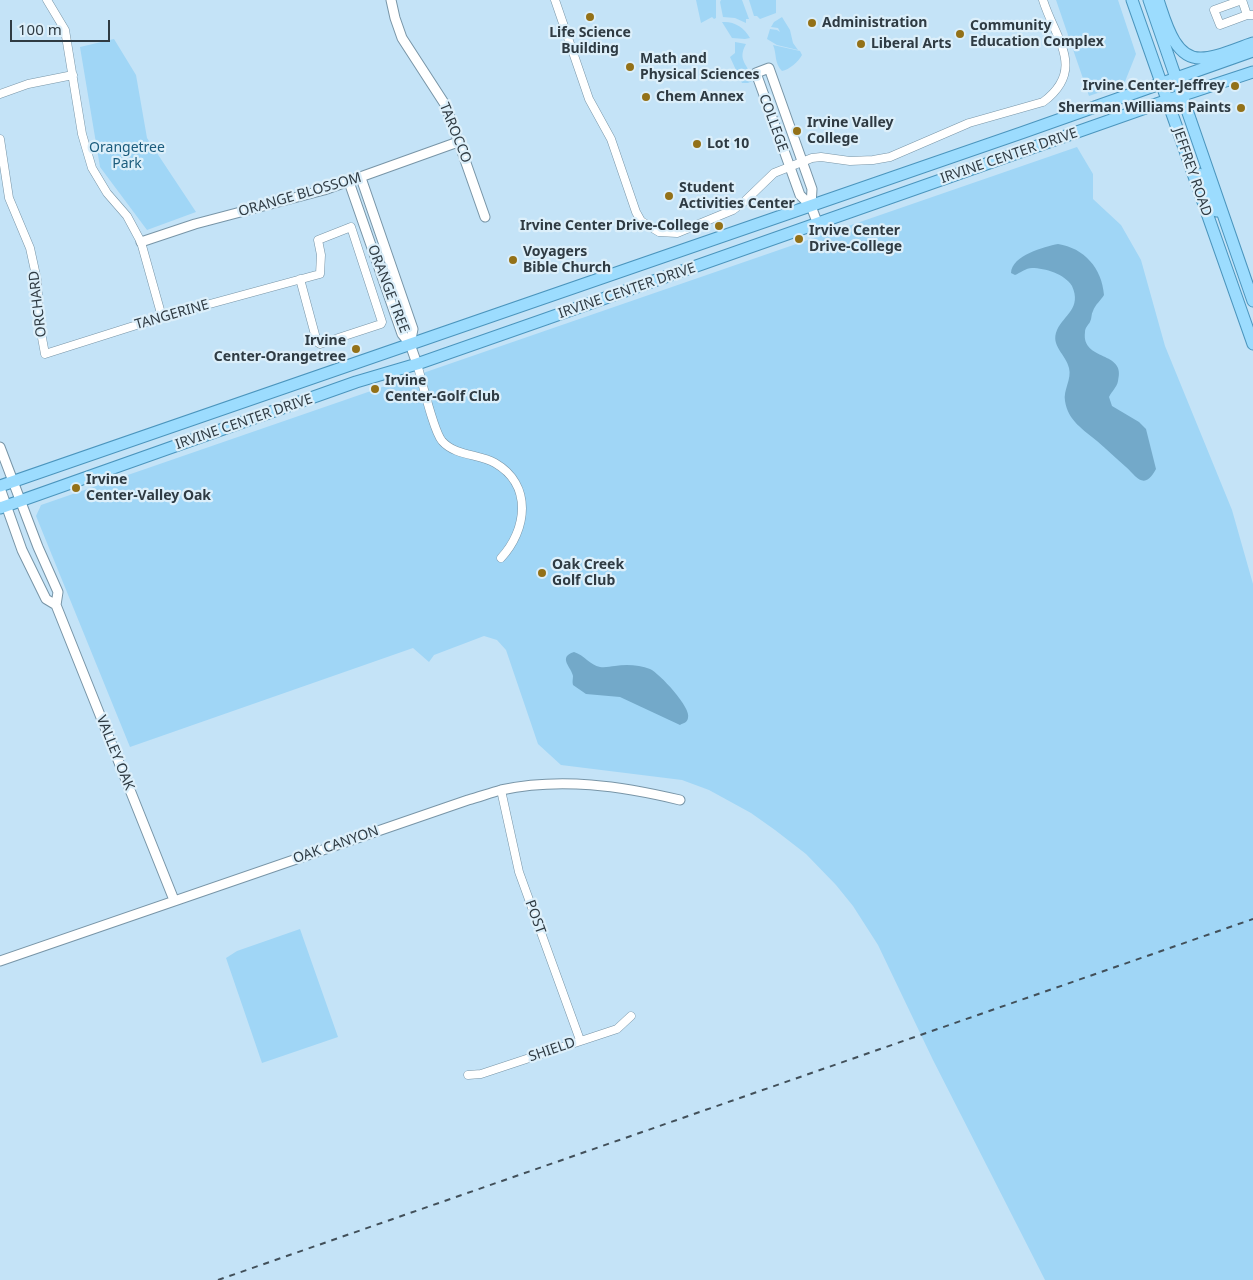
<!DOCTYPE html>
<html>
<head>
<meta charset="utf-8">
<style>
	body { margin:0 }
	#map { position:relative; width:1253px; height:1280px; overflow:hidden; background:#c4e3f7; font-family:"Noto Sans",sans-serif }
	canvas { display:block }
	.scale { position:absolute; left:10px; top:20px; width:100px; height:22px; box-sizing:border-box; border:2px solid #2f3b43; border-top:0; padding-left:6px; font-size:15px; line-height:18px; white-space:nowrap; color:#2f3b43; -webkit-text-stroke:4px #dceffa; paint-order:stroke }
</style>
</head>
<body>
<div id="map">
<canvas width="1253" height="1280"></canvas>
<div class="scale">100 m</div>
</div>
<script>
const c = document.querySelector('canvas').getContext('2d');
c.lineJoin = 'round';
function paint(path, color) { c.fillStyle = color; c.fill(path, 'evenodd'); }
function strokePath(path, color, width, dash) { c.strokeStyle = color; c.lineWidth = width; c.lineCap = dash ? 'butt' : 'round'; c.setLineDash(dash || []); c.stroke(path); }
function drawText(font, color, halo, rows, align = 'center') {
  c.font = font + ' "Noto Sans",sans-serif'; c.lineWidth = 4.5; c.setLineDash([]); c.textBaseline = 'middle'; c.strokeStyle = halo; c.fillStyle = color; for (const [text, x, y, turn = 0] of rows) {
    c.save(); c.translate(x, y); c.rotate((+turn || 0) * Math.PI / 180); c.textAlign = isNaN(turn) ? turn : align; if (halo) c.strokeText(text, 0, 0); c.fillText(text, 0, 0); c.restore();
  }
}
const green = new Path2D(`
	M696 0H716V18L714 19 712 17 701 23Z
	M721 0H742L749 19H746V23L735 18 723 17 720 2Z
	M749 0H776V13L760 19 757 16H754Z
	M1056 0H1118L1136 54 1124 84 1089 96Z
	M782 17 790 30 793 43 798 50 777 45 767 39 770 29 777 30 780 32 778 28 771 27 774 22Z
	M722 22C734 21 744 27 750 38L745 39 732 38Z
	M114 39 136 75 147 138 196 212 147 230 100 167 80 47Z
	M735 42 746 44C736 62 750 64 752 81L748 83H742L730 57 735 53Z
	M773 45 800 51 802 55C799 61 789 70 782 71 774 63 777 54 773 45Z
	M1077 147 1093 174V199L1121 225 1141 260 1165 346 1232 510 1253 584V1280H1045L933 1060 878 945 853 906 836 885 806 854 775 830 751 813 709 790 682 780 561 765 538 744 506 650 497 640 484 636 434 655 429 662 413 648 130 747 36 516 41 505Z
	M300 929 338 1037 262 1063 226 958 237 951Z`);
const water = new Path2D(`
	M1058 244C1084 248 1102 268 1104 295 1101 300 1095 305 1093 311 1091 314 1092 318 1090 322 1088 325 1085 328 1085 332 1081 362 1127 350 1118 381 1117 387 1112 391 1109 397L1112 406 1139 422 1146 429 1156 469C1144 491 1137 477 1126 467 1116 458 1107 450 1097 441 1084 430 1068 421 1065 401 1063 390 1072 379 1069 368 1066 354 1050 346 1057 330 1064 315 1082 308 1072 286 1065 274 1045 268 1032 268 1026 268 1020 273 1015 275L1011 273C1012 255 1044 247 1058 244Z
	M574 652C584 655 590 665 600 667 606 668 610 666 615 666 626 664 640 665 650 669 659 673 692 708 688 718 687 723 683 723 680 725L620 697 586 694 573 685C572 682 573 679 573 676 572 668 557 657 574 652Z`);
const minor = new Path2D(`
	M47 0 65 30 82 134 92 168 107 193 127 216 141 242 162 317
	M555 0 589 99 611 139 636 212 641 221 659 232 677 233 733 210 745 201 774 173 812 158 821 157 850 161 873 160 890 157 969 123 1043 102C1087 69 1055 39 1043 0
	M1247 15 1242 0 1214 10 1220 25 1247 15H1253
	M0 94 28 84 73 75
	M0 139 9 198 30 248 37 280 40 327 45 354 162 317 320 274 321 255 318 240 351 227 382 322 381 324 320 344 317 342 300 279
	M417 364C422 380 433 430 442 441 455 456 479 454 495 463 533 485 527 530 501 558
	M501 790 519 872 580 1040
	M468 1075 481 1074 617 1029 631 1016`);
const tertiary = new Path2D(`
	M391 0 395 18 402 38 446 106 485 217
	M361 178 413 329 410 344
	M349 182 402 334 410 344 417 364
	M811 206 800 195 756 73 769 68 812 189 811 206 817 222
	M141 242 195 224 324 190 458 142
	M0 447 38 547 58 592 56 605 174 900
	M0 488 22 550 46 599 56 605
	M0 961 468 800C479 797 490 793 501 790 561 777 621 786 680 800`);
const primary = new Path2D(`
	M1132 0C1172 115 1212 230 1253 344
	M1149 0 1253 301
	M1158 0C1165 20 1174 59 1201 58 1218 58 1237 48 1253 43
	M1199 174 1214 210 1217 211
	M0 486 1024 132 1253 51
	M0 508 356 382 417 364 540 321 1168 100 1253 72`);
const rail = new Path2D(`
	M218 1280 1253 919`);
const markers = [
	[590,17,5,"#937118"],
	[812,23,5,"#937118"],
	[960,34,5,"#937118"],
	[861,44,5,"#937118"],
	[630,67,5,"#937118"],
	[1235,86,5,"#937118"],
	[646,97,5,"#937118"],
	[1241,108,5,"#937118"],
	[797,131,5,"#937118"],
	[697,144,5,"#937118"],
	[669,196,5,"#937118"],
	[719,226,5,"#937118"],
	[799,239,5,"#937118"],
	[513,260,5,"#937118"],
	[356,349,5,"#937118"],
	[375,389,5,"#937118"],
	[76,488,5,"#937118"],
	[542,573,5,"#937118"]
];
const poiNames = [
	["Administration",822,23],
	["Community",970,26],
	["Education Complex",970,42],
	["Life Science",590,33,"center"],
	["Building",590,49,"center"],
	["Liberal Arts",871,44],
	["Math and",640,59],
	["Physical Sciences",640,75],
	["Irvine Center-Jeffrey",1225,86,"right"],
	["Chem Annex",656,97],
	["Sherman Williams Paints",1231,108,"right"],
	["Irvine Valley",807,123],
	["College",807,139],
	["Lot 10",707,144],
	["Student",679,188],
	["Activities Center",679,204],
	["Irvine Center Drive-College",709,226,"right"],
	["Irvive Center",809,231],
	["Drive-College",809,247],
	["Voyagers",523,252],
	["Bible Church",523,268],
	["Irvine",346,341,"right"],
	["Center-Orangetree",346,357,"right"],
	["Irvine",385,381],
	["Center-Golf Club",385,397],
	["Irvine",86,480],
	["Center-Valley Oak",86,496],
	["Oak Creek",552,565],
	["Golf Club",552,581]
];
const streetNames = [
	["COLLEGE",773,123,70],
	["TAROCCO",455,133,68],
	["IRVINE CENTER DRIVE",1009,156,-19],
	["JEFFREY ROAD",1192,172,71],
	["ORANGE BLOSSOM",300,195,-16],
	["ORANGE TREE",388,289,69],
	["IRVINE CENTER DRIVE",627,291,-19],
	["ORCHARD",38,304,-97],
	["TANGERINE",172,315,-16],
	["IRVINE CENTER DRIVE",244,422,-19],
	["VALLEY OAK",115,753,68],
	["OAK CANYON",336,845,-19],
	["POST",535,917,70],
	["SHIELD",552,1050,-19]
];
const parkNames = [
	["Orangetree",127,148],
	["Park",127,164]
];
paint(green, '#a0d6f6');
paint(water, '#73a9c9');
strokePath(minor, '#7895a7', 9);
strokePath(tertiary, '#7895a7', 11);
strokePath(primary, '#4b95bd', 13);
strokePath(minor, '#fff', 8);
strokePath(tertiary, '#fff', 9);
strokePath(primary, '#9cdcfe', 11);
strokePath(rail, '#42505a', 2, [6, 6]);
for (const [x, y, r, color] of markers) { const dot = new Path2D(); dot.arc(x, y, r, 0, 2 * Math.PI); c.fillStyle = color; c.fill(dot); strokePath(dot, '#dceffa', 2); }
drawText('bold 14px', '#2f3b43', '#dceffa', poiNames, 'left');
drawText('14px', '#2f3b43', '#dceffa', streetNames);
drawText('14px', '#1b5c7d', '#dceffa', parkNames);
</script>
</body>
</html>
